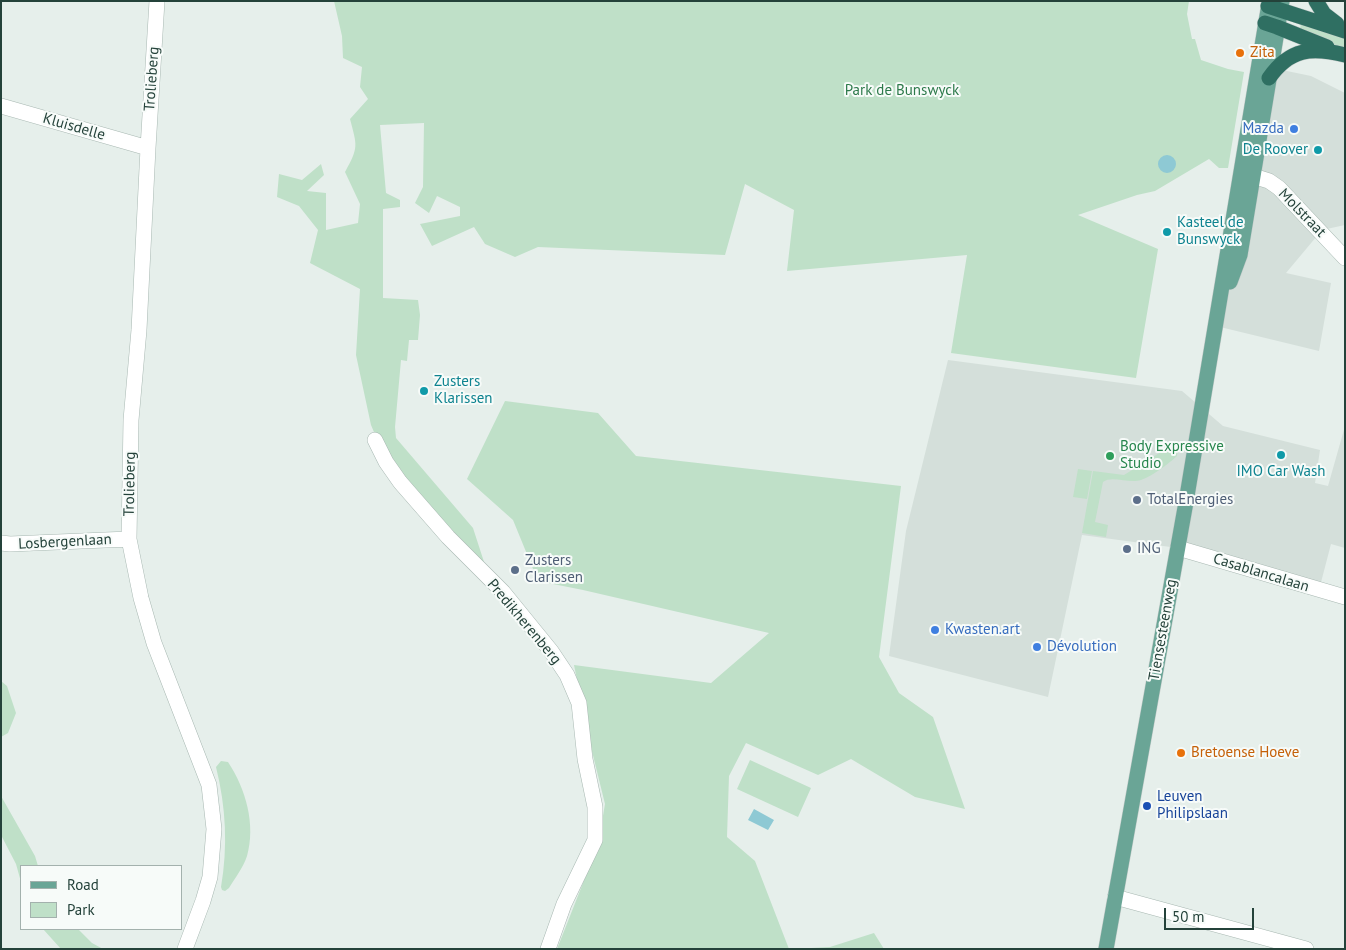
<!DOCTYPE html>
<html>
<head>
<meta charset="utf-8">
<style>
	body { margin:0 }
	#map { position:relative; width:1346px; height:950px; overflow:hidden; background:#e6efeb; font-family:"PT Sans",sans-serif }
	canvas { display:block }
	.frame { position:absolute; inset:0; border:2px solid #24423a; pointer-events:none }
	.legend { position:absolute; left:20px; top:865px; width:162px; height:65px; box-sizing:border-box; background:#f7fbf9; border:1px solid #a3b1ad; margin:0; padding:6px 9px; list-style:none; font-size:15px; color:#24423a }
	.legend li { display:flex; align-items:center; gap:10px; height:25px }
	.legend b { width:25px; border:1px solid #a3b1ad }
	.scale { position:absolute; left:1164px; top:908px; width:90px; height:22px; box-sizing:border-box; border:2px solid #24423a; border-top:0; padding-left:6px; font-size:15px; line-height:18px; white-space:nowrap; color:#24423a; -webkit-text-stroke:4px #f7fbf9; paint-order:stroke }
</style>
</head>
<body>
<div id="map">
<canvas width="1346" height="950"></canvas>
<div class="frame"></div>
<ul class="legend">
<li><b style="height:6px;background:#6aa596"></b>Road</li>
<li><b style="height:14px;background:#bfe0c8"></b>Park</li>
</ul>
<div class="scale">50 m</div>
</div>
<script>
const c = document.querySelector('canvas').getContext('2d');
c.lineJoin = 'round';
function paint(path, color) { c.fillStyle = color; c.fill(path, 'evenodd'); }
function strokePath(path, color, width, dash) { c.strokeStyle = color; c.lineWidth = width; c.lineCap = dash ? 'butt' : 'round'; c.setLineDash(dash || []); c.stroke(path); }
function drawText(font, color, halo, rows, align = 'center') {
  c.font = font + ' "PT Sans",sans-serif'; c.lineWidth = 4; c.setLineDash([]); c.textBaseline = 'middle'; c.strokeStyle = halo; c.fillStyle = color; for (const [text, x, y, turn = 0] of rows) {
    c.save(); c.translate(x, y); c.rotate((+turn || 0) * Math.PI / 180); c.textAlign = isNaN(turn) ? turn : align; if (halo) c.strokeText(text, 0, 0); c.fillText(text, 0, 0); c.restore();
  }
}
const built = new Path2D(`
	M1258 65 1311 76 1345 93V225L1322 230 1286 273 1331 283 1319 351 1216 326Z
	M948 360 1182 391 1223 426 1320 450 1315 483 1328 486 1345 426V548L1331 544 1319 590 1178 548 1082 535 1048 697 889 656 906 531Z`);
const green = new Path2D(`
	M334 1H1189L1187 14 1192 39H1195L1201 60 1228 69 1244 72 1228 168H1219L1209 159 1155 191 1137 195 1078 215 1158 249 1136 378 951 353 967 255 787 271 794 210 745 184 725 255 538 247 515 257 485 244 474 227 432 246 420 224 460 216V207L437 196 429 213 415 203 423 187 424 123 380 125 386 193 400 200V207L383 209V298L418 300 420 315 418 340H409L407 361 401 360 395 427 396 438 473 528 485 565 433 515 385 458 371 425 356 355 360 289 310 263 318 230 299 206 277 197 279 174 302 180 321 164 324 175 307 191 326 193V230L358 223 360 204 345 172C359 147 357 146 350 119L368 99 360 87 362 67 343 58 342 36Z
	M1301 21 1345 38V49L1300 30Z
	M505 401 598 413 636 456 901 486 879 657 899 693 933 717 965 809 915 797 851 759 818 775 746 743 729 776 727 837 755 861 789 949H557L598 845 605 804 589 739 574 665 711 683 769 633 583 590 538 581 513 520 467 479Z
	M1172 445 1178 446 1177 456C1167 465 1154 475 1141 480 1129 484 1112 475 1103 482L1095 522 1108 525 1106 537 1082 533 1093 471 1124 475Z
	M1078 469 1092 471 1087 499 1073 497Z
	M1 681 7 686 16 713 8 733 1 737Z
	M750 760 811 788 798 817 737 789Z
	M221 761 228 762C246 789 256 825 247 856 243 868 235 878 229 888L225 891 222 890 221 887C228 847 226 807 216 767Z
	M1 796 35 856 38 866H21V882L16 864 1 835Z
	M43 929H78L92 943 103 949H61Z
	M874 933 884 949H792L830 947Z`);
const water = new Path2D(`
	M1158 164a9 9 0 1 1 18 0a9 9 0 1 1-18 0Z
	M754 809 774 820 768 830 748 820Z`);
const minor = new Path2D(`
	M157 1 148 148 139 330 131 420 129 539 141 598 154 643 209 785 214 829 210 877 203 901 185 949
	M1 106 148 148
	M1253 176 1269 181 1279 188 1345 258
	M375 440 386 462 400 482 448 537 503 592 551 651 567 675 579 703 585 759 595 807V840L564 904 548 949
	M1 543 10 544 129 539
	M1178 548 1345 597
	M1115 897 1306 949`);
const major = new Path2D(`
	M1230 282 1240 255 1282 1
	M1106 949 1186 502 1268 10`);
const highway = new Path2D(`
	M1316 1 1324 14 1337 24
	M1268 6 1345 31
	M1265 23 1277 27 1327 47
	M1269 78C1290 48 1312 47 1345 55`);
const markers = [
	[1240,53,5,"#e8710a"],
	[1294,129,5,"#3f7fe0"],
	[1318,150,5,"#0f9aa8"],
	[1167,232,5,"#0f9aa8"],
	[424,391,5,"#0f9aa8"],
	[1281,455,5,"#0f9aa8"],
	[1110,456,5,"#2e9e5b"],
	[1137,500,5,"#5c6f8a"],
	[1127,549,5,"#5c6f8a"],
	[515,570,5,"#5c6f8a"],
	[935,630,5,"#3f7fe0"],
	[1037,647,5,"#3f7fe0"],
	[1181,753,5,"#e8710a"],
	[1147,806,5,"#1a4fb4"]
];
const foodNames = [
	["Zita",1250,53],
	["Bretoense Hoeve",1191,753]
];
const streetNames = [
	["Trolieberg",152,79,-86],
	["Kluisdelle",74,127,16],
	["Molstraat",1302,213,46],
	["Trolieberg",130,484,-89],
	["Losbergenlaan",65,542,-3],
	["Casablancalaan",1261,573,17],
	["Predikherenberg",524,622,50],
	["Tiensesteenweg",1163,630,-80]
];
const parkNames = [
	["Park de Bunswyck",902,91]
];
const shopNames = [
	["Mazda",1284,129,"right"],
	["Kwasten.art",945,630],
	["Dévolution",1047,647]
];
const cultureNames = [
	["De Roover",1308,150,"right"],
	["Kasteel de",1177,223],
	["Bunswyck",1177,240],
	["Zusters",434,382],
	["Klarissen",434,399],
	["IMO Car Wash",1281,472,"center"]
];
const leisureNames = [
	["Body Expressive",1120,447],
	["Studio",1120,464]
];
const serviceNames = [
	["TotalEnergies",1147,500],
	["ING",1137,549],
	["Zusters",525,561],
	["Clarissen",525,578]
];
const transitNames = [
	["Leuven",1157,797],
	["Philipslaan",1157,814]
];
paint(built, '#d4dfda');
paint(green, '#bfe0c8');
paint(water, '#8ec9d4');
strokePath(minor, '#a8b8b2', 16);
strokePath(major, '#c2cac8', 16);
strokePath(highway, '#c2cac8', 16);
strokePath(minor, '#fff', 15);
strokePath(major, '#6aa596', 15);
strokePath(highway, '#2f6f62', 15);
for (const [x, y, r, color] of markers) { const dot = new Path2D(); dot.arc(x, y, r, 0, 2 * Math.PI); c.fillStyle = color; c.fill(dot); strokePath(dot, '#f7fbf9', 2); }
drawText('15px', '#c56008', '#f7fbf9', foodNames, 'left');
drawText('15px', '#24423a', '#f7fbf9', streetNames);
drawText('15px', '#2d7a4b', '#f7fbf9', parkNames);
drawText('15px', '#366cbe', '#f7fbf9', shopNames, 'left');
drawText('15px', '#0d838f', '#f7fbf9', cultureNames, 'left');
drawText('15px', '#27864d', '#f7fbf9', leisureNames, 'left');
drawText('15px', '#4e5e75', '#f7fbf9', serviceNames, 'left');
drawText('15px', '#164399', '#f7fbf9', transitNames, 'left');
</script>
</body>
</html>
